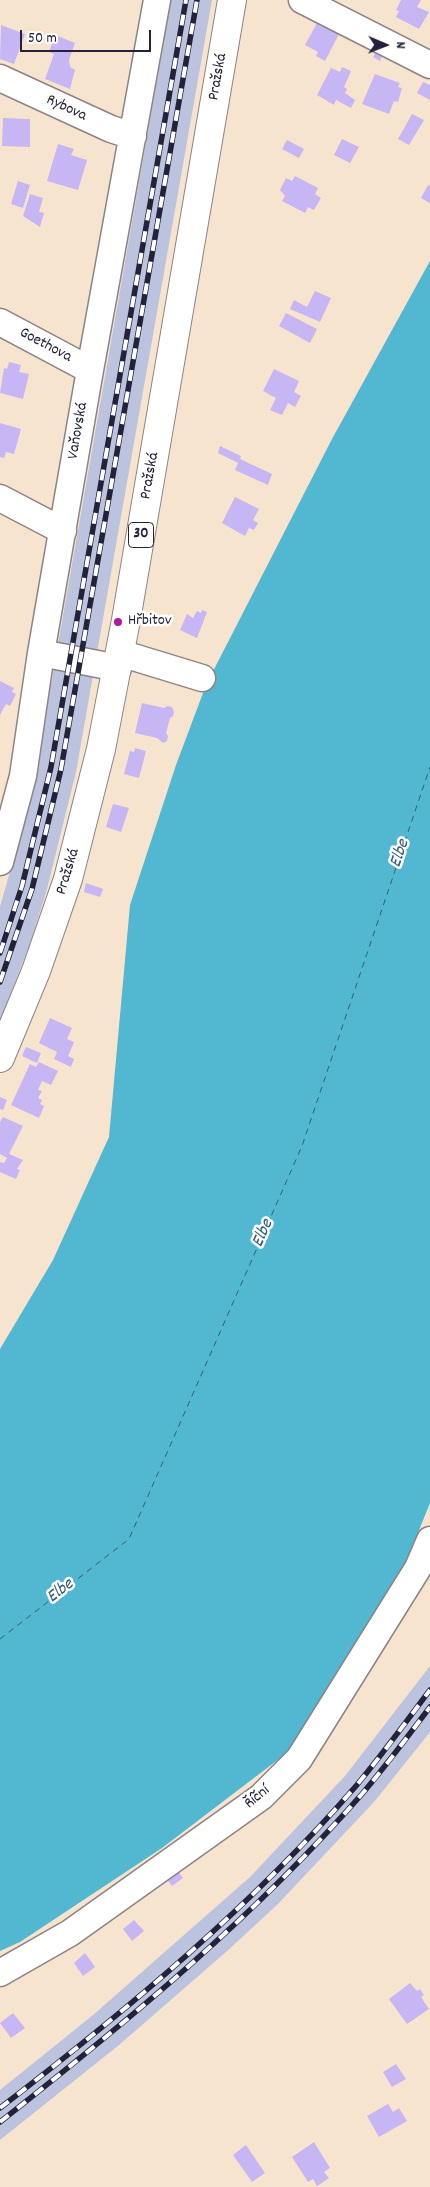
<!DOCTYPE html>
<html>
<head>
<meta charset="utf-8">
<style>
	body { margin:0 }
	#map { position:relative; width:430px; height:2187px; overflow:hidden; background:#f7e4cf; font-family:Dekko,sans-serif }
	canvas { display:block }
	.north { position:absolute; left:360px; top:20px; width:50px; height:50px; -webkit-text-stroke:4px #fff; paint-order:stroke; rotate:91deg; font-size:14px; font-weight:700; line-height:20px; text-align:center; color:#22223b }
	.north::after { content:''; display:block; margin:auto; width:18px; height:22px; background:#22223b; clip-path:polygon(50% 0,100% 100%,50% 72%,0 100%) }
	.scale { position:absolute; left:20px; top:30px; width:131px; height:22px; box-sizing:border-box; border:2px solid #22223b; border-top:0; padding-left:6px; font-size:15px; line-height:18px; white-space:nowrap; color:#22223b; -webkit-text-stroke:4px #fff; paint-order:stroke }
</style>
</head>
<body>
<div id="map">
<canvas width="430" height="2187"></canvas>
<div class="north">N</div>
<div class="scale">50 m</div>
</div>
<script>
const c = document.querySelector('canvas').getContext('2d');
c.lineJoin = 'round';
function paint(path, color) { c.fillStyle = color; c.fill(path, 'evenodd'); }
function strokePath(path, color, width, dash) { c.strokeStyle = color; c.lineWidth = width; c.lineCap = dash ? 'butt' : 'round'; c.setLineDash(dash || []); c.stroke(path); }
function drawText(font, color, halo, rows, align = 'center') {
  c.font = font + ' Dekko,sans-serif'; c.lineWidth = 5; c.setLineDash([]); c.textBaseline = 'middle'; c.strokeStyle = halo; c.fillStyle = color; for (const [text, x, y, turn = 0] of rows) {
    c.save(); c.translate(x, y); c.rotate((+turn || 0) * Math.PI / 180); c.textAlign = isNaN(turn) ? turn : align; if (halo) c.strokeText(text, 0, 0); c.fillText(text, 0, 0); c.restore();
  }
}
const industrial = new Path2D(`
	M171 0H212L76 772 46 893 29 946 0 1021V907L22 829 37 764Z
	M430 1666V1732L374 1802 277 1905 226 1952 119 2045 0 2140V2090L93 2015 250 1877 345 1776Z`);
const water = new Path2D(`
	M430 261V1503L392 1597 292 1749 162 1848 20 1942 0 1951V1349L53 1260 109 1137 130 905 176 765 206 685 332 439Z`);
const ferry = new Path2D(`
	M0 1639 129 1539 302 1146 430 767`);
const building = new Path2D(`
	M401 0H421L417 7 429 12 419 29 396 17 399 11 396 10Z
	M317 23 325 27 327 24 335 28 333 31 339 34 325 61 316 56 318 52 305 45Z
	M1 25 25 34 14 64 0 59Z
	M55 35 75 43 69 60 70 67 75 70 70 89 45 79 54 54 49 52Z
	M378 46 385 50 380 61 373 57Z
	M342 67 351 71 344 87 347 89 345 93 355 100 351 108 336 100 334 105 317 95 331 68 340 72Z
	M375 74 400 83 398 87 402 88 398 102 394 101 389 114 362 104Z
	M423 82 430 85V100L417 93Z
	M412 114 424 120 409 145 398 139Z
	M3 118 30 119V147L2 146Z
	M342 139 359 147 350 163 334 155Z
	M287 140 304 149 299 158 282 149Z
	M58 144 74 149 71 155 87 160 78 190 47 181Z
	M295 176 318 188 315 194 321 198 314 210 308 207 305 213 282 201 285 196 280 190 286 178 292 181Z
	M18 181 30 185 23 208 11 204Z
	M428 185 430 186V203L421 198Z
	M30 194 43 198 39 212 44 213 40 227 23 216Z
	M315 291 331 298 320 322 290 309 294 300 307 307Z
	M286 313 317 329 310 343 279 326Z
	M9 362 21 365 19 372 29 374 23 399 0 393 4 368 7 369Z
	M274 369 299 381 294 392 301 396 295 407 288 403 282 415 270 410 276 398 263 391Z
	M0 423 21 429 14 454 6 452 4 458 0 457Z
	M220 446 241 456 240 459 272 474 268 485 235 470 238 463 218 453Z
	M235 497 259 509 253 520 258 523 254 530 249 528 245 536 222 523Z
	M202 610 207 612 197 638 180 630 187 614 193 618 197 611 201 613Z
	M0 681 14 688 12 692 16 694 10 706 6 704 0 715Z
	M142 703 164 708 167 706 172 707 174 712 173 716 170 718 166 733 168 736 167 741 163 743 157 738 135 733Z
	M135 748 146 751 139 778 124 774 130 751 134 752Z
	M113 804 129 808 121 832 106 827Z
	M86 883 103 889 100 897 84 892Z
	M50 1018 72 1028 67 1039 74 1042 68 1056 74 1059 71 1067 54 1059 57 1052 39 1043Z
	M26 1047 41 1053 37 1063 22 1056Z
	M39 1062 58 1071 51 1085 42 1081 38 1090 42 1091 38 1098 42 1100 40 1104 44 1106 39 1118 11 1105 30 1064 36 1067Z
	M0 1097 7 1100 3 1110 0 1109Z
	M3 1117 23 1126 9 1154 23 1160 17 1169 20 1170 16 1179 0 1172V1162L4 1163 7 1158 0 1154V1122Z
	M174 1865 183 1878 172 1886 166 1878Z
	M134 1920 144 1931 132 1941 123 1929Z
	M85 1953 95 1967 83 1976 74 1963Z
	M410 1983 417 1991 420 1989 424 1995 421 1997 429 2009 407 2024 389 1999Z
	M13 2013 25 2028 11 2038 0 2023Z
	M396 2064 406 2079 392 2087 383 2072Z
	M388 2104 393 2112 399 2108 407 2121 379 2137 367 2116Z
	M314 2142 330 2168 324 2172 329 2178 317 2186 313 2179 308 2182 292 2157Z
	M246 2145 265 2173 252 2182 233 2155Z`);
const minor = new Path2D(`
	M302 0 430 65
	M0 78 111 129 133 136
	M0 322 90 370
	M0 498 63 531
	M41 653 118 668
	M120 653 202 678
	M0 862 23 776 41 653 90 370 157 0
	M0 1973 70 1933 261 1797 299 1759 418 1568 430 1540`);
const major = new Path2D(`
	M0 1058 36 971 68 879 101 749 126 620 232 0`);
const rail = new Path2D(`
	M0 953 22 886 51 767 186 0
	M0 982 32 889 61 769 197 0
	M0 2108C126 2011 251 1907 356 1786 382 1755 406 1722 430 1690
	M0 2122C128 2021 254 1917 362 1794 386 1766 408 1736 430 1707`);
const markers = [
	[118,622,5,"#b5179e"]
];
const shields = [
	[141,535,25]
];
const shieldNames = [
	["30",141,535]
];
const streetNames = [
	["Pražská",219,77,-80],
	["Rybova",66,109,25],
	["Goethova",45,346,28],
	["Vaňovská",79,431,-80],
	["Pražská",151,476,-80],
	["Pražská",69,872,-73],
	["Říční",258,1798,-39]
];
const poiNames = [
	["Hřbitov",128,622]
];
const waterNames = [
	["Elbe",401,854,-71],
	["Elbe",264,1234,-66],
	["Elbe",61,1592,-38]
];
paint(industrial, '#bcc3de');
paint(water, '#52b7d1');
strokePath(ferry, '#355e77', 1, [6, 5]);
paint(building, '#c6b6f3');
strokePath(minor, '#8c8385', 29);
strokePath(major, '#8c8385', 30);
strokePath(minor, '#fff', 26);
strokePath(major, '#fff', 28);
strokePath(rail, '#22223b', 5.5);
strokePath(rail, '#fff', 4, [11]);
for (const [x, y, r, color] of markers) { const dot = new Path2D(); dot.arc(x, y, r, 0, 2 * Math.PI); c.fillStyle = color; c.fill(dot); strokePath(dot, '#fff', 2); }
for (const [x, y, w] of shields) { const box = new Path2D(); box.roundRect(x - w / 2, y - 12.5, w, 25, 4); c.fillStyle = '#fff'; c.fill(box); strokePath(box, '#22223b', 1); }
drawText('bold 15px', '#22223b', null, shieldNames);
drawText('16px', '#22223b', '#fff', streetNames);
drawText('16px', '#22223b', '#fff', poiNames, 'left');
drawText('italic 18px', '#355e77', '#fff', waterNames);
</script>
</body>
</html>
